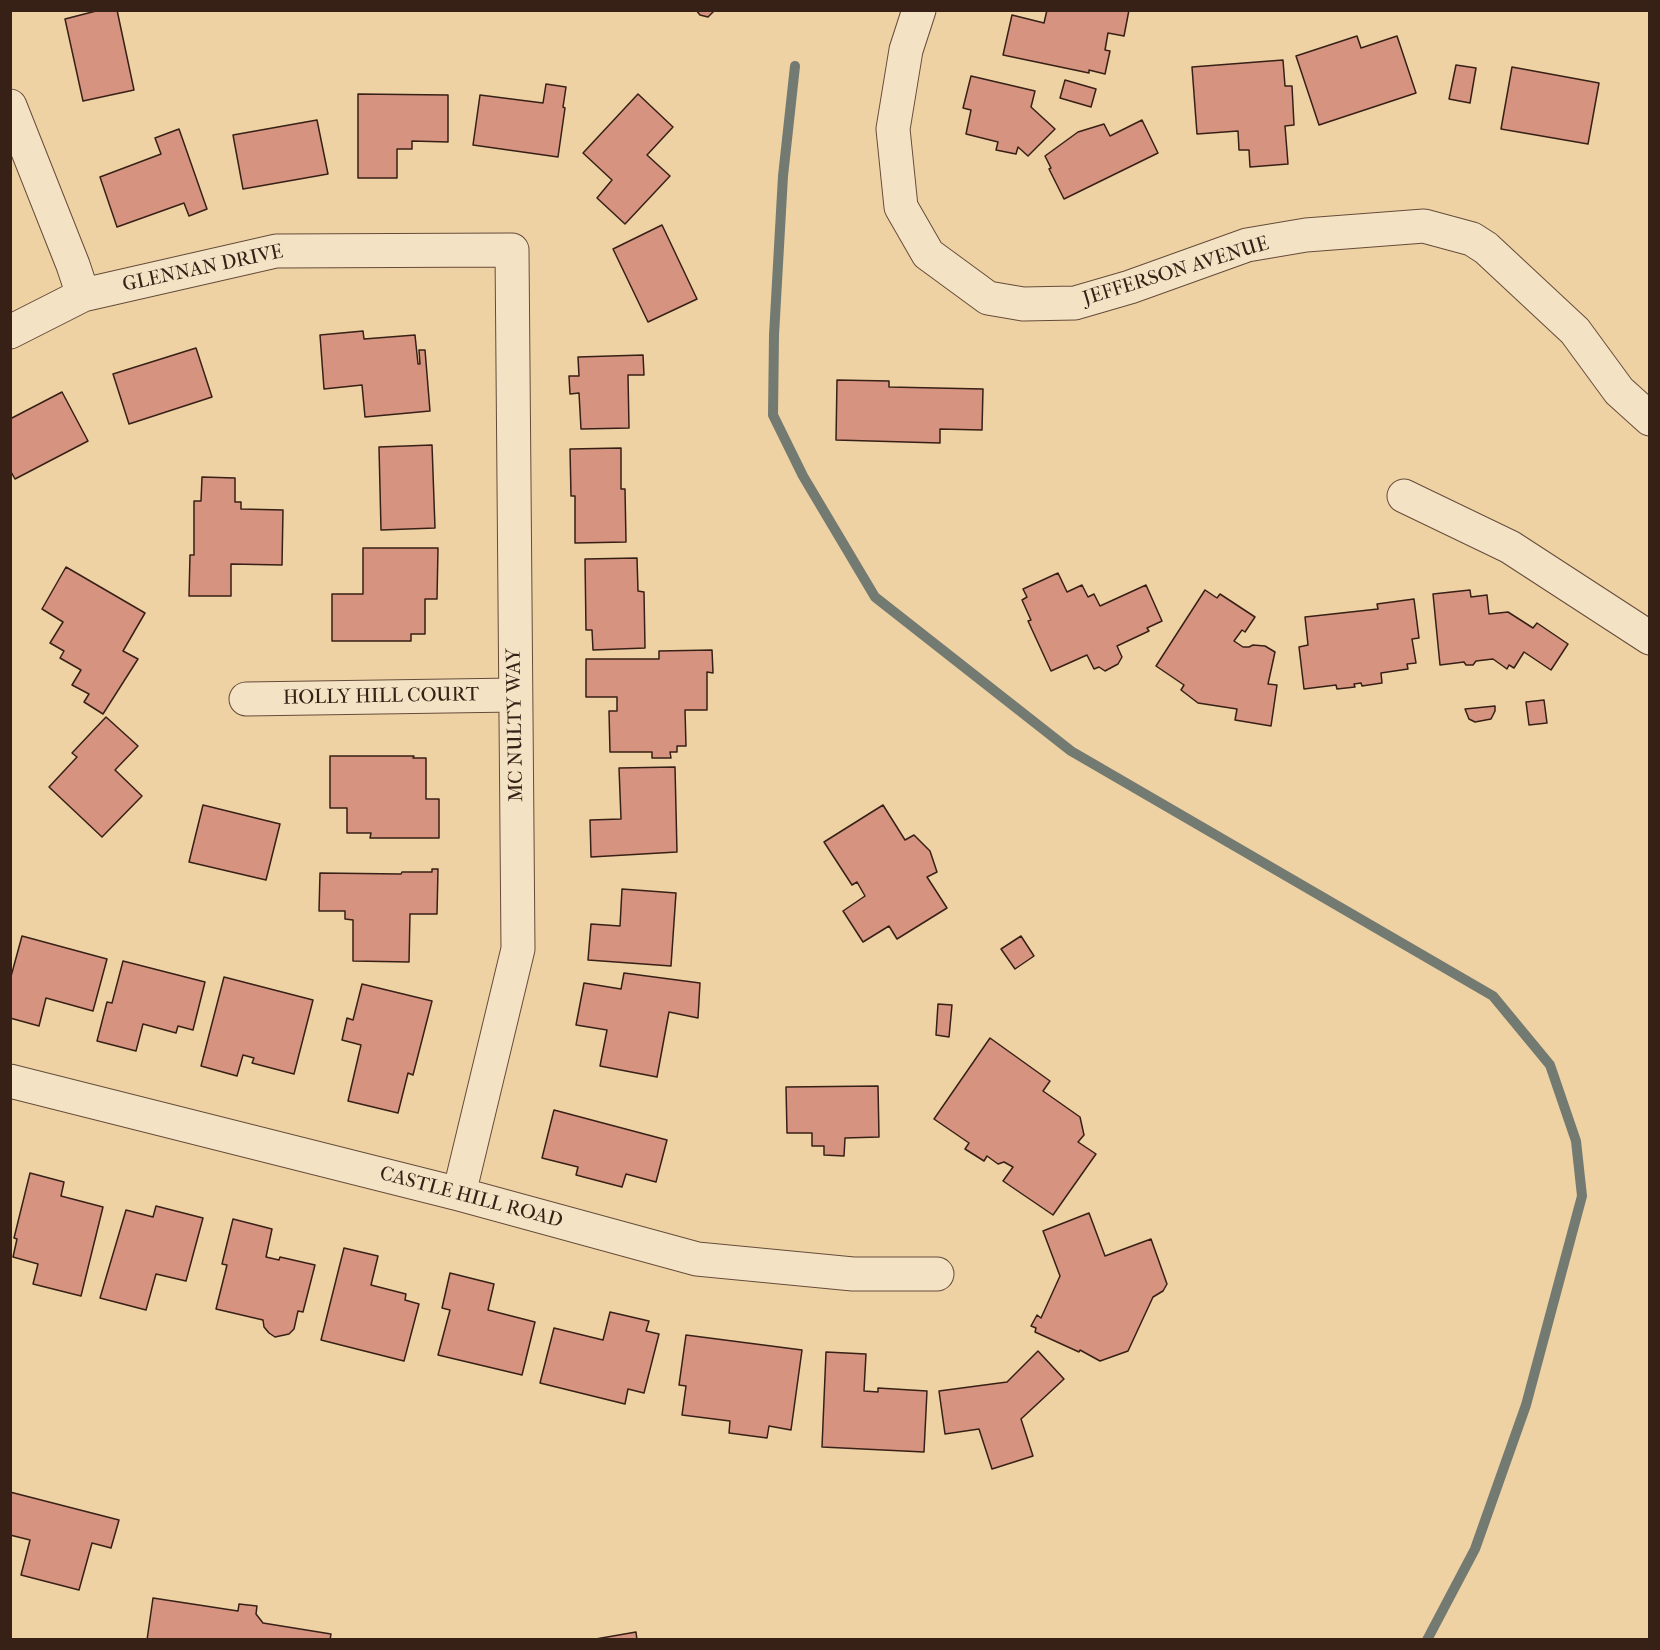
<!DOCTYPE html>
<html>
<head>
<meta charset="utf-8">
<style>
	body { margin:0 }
	#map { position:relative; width:1660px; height:1650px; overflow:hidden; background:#eed2a4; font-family:"IM FELL French Canon",serif }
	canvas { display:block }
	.frame { position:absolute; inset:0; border:12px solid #372016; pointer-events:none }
</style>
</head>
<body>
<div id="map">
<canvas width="1660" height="1650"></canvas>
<div class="frame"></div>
</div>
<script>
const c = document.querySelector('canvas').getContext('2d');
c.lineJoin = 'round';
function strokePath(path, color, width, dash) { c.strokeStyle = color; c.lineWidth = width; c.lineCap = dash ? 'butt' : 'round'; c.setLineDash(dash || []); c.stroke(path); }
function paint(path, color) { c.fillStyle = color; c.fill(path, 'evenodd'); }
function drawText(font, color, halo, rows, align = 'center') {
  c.font = font + ' "IM FELL French Canon",serif'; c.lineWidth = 6; c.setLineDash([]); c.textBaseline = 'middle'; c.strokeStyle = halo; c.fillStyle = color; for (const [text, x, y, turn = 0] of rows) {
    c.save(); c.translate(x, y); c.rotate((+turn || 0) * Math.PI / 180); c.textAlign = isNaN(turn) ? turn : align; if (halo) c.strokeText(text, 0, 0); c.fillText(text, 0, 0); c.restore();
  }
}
const stream = new Path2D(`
	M795 66 783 176 774 335 773 415 803 476 875 597 1071 751 1493 996 1550 1065 1576 1141 1582 1196 1526 1405 1475 1549 1427 1640`);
const building = new Path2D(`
	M100 10H117L134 90 83 101 65 19Z
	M715 10 708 17 700 15 696 10Z
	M1047 10H1129L1124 36 1108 33 1105 50 1110 51 1105 74 1089 70V73L1003 55 1012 15 1044 23Z
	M1357 36 1361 48 1397 36 1416 93 1319 125 1296 56Z
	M1283 60 1285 86H1292L1294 125 1285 126 1288 164 1250 167 1249 150H1239L1238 131 1197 134 1192 67Z
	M1456 65 1476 68 1470 103 1449 99Z
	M1512 67 1599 83 1588 144 1501 129Z
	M971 76 1035 91 1031 107 1055 129 1028 156 1018 147 1016 154 996 150 998 142 966 134 971 110 963 108Z
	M1065 80 1096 89 1091 107 1060 98Z
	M546 84 566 87 563 107 565 108 558 157 473 145 480 95 543 103Z
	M358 94 448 95V142L412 141V149H397V178H358Z
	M638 94 673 127 647 155 670 176 625 224 597 198 612 180 583 153Z
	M317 120 328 174 243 189 233 135Z
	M1142 120 1158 153 1064 199 1049 169 1051 168 1045 156 1078 132 1104 124 1110 136Z
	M179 129 207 209 189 216 184 203 117 227 100 177 161 154 155 138Z
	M662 225 697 299 648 322 613 249Z
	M363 331 364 339 415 335 418 364H420L419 350H425L430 411 365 417 362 385 324 389 320 335Z
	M196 348 212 397 129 424 113 374Z
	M643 355 644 375H628L629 428 581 429 579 393 570 394 569 376H579L578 357Z
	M837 380 889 381V387L983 389 982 430 940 429V443L836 440Z
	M62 392 88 441 15 479 10 470V419Z
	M432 445 435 528 381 530 379 447Z
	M621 448V489H625L626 542 575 543V496H571L570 449Z
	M202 477 235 478V502H241V509L283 510 282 565 231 564V596H189L190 555H194V501H201Z
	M363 548H438L437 599H425V634H411V641H332V594H363Z
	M637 558 638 591 644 592 645 648 593 650 592 630H586L585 559Z
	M66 567 145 613 123 651 138 659 103 714 84 702 89 694 72 685 81 670 60 658 64 651 50 643 63 622 42 609Z
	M1058 573 1067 592 1082 585 1088 597 1094 594 1100 606 1146 585 1162 621 1147 628 1149 631 1117 646 1122 657 1118 664 1105 671 1099 667 1094 669 1087 655 1051 671 1028 621 1031 620 1022 600 1027 597 1023 589Z
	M1205 590 1217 598 1220 594 1255 617 1245 632 1242 630 1234 641 1243 647H1249L1253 645 1265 646 1275 652 1268 684 1277 685 1271 726 1235 720 1237 709 1198 703 1181 690 1184 685 1156 666Z
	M1470 590 1471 597 1487 595 1489 614 1508 612 1533 628 1537 623 1568 644 1551 670 1524 652 1514 668 1509 665 1507 669 1493 659 1476 661 1473 665H1466L1464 662 1440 665 1433 594Z
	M1414 599 1419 638 1412 639 1416 663 1407 664 1408 669 1381 673 1382 683 1362 686 1361 683 1354 684 1355 687 1337 689 1336 685 1304 689 1299 647 1308 645 1305 617 1378 609 1377 604Z
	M712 650 713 673 707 672V710H685L686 746H677V752H670L671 758H652V752H610L609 711H617V697H586V659H659V651Z
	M1544 700 1547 723 1529 725 1526 702Z
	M1495 706V711L1491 719 1475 722 1469 719 1465 709Z
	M106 717 138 746 115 770 142 796 102 837 49 787 77 757 72 753Z
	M330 756H414L413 758H426V799H439V838H370L371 833H347V808H330Z
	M675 767 677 852 591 857 590 820 621 819 619 768Z
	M203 805 280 824 266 880 189 862Z
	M883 805 905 840 914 835 930 851 937 872 927 877 947 908 897 939 889 926 863 942 843 911 865 896 857 882 852 885 824 842Z
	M432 869H438L437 914H410L409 962 353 961V920L345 919V911H319L320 873 401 874 402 872H432Z
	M622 889 676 893 671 966 588 960 591 924 620 926Z
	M22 936 107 959 93 1011 46 998 39 1026 10 1018V980Z
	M1021 936 1034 956 1015 969 1001 949Z
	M123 961 205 982 193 1030 178 1026 176 1033 143 1024 136 1051 97 1041 107 1002 112 1003Z
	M624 973 700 983 698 1018 669 1012 657 1077 600 1066 607 1030 576 1025 584 983 621 989Z
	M224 977 313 1000 294 1074 252 1063 254 1058 243 1055 237 1076 201 1066Z
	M362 984 432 1001 413 1075 408 1073 398 1113 348 1101 361 1045 342 1040 347 1018 353 1020Z
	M938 1004 952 1005 949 1037 936 1035Z
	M990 1038 1050 1081 1043 1091 1080 1117 1084 1135 1078 1142 1096 1154 1053 1215 1003 1181 1013 1167 1004 1162 998 1164 987 1156 984 1161 965 1149 969 1143 934 1119Z
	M878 1086 879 1137 845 1138 844 1156 824 1155V1146H812V1133H787L786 1087Z
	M554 1110 667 1140 656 1182 626 1174 622 1187 576 1175 578 1167 542 1158Z
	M30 1173 64 1182 61 1196 103 1207 81 1296 33 1284 38 1264 13 1257 17 1239 14 1238Z
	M156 1206 203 1218 186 1281 156 1274 146 1310 100 1298 126 1210 153 1217Z
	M1089 1213 1105 1256 1151 1239 1167 1284 1163 1291 1153 1297 1128 1351 1100 1361 1080 1350 1079 1352 1035 1332 1036 1328 1031 1326 1037 1315 1041 1318 1060 1276 1043 1231Z
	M233 1219 272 1229 266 1257 279 1260 280 1257 315 1265 303 1312 298 1311 294 1329 289 1334 275 1337 269 1333 264 1327 263 1320 216 1309 227 1265 222 1264Z
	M344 1248 378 1256 371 1285 406 1294 405 1300 419 1304 404 1361 321 1340Z
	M450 1273 494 1284 488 1310 535 1322 522 1375 438 1355 450 1310 442 1308Z
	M610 1312 649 1321 646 1331 659 1334 644 1393 628 1389 625 1404 540 1383 554 1328 603 1340Z
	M686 1335 802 1350 791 1430 769 1426 767 1438 729 1433 730 1421 682 1415 686 1386 679 1385Z
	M1038 1351 1064 1379 1021 1419 1033 1456 992 1469 979 1429 945 1434 939 1391 1007 1382Z
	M826 1352 866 1354 864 1391 878 1392V1388L927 1391 924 1452 822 1447Z
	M10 1492 119 1520 111 1548 92 1543 79 1590 21 1575 30 1540 10 1535Z
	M153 1598 238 1611 239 1604 257 1606 256 1614 263 1623 331 1634 330 1640H147Z
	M636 1632 637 1640H590Z`);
const minor = new Path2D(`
	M919 10 906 50 893 129 901 207 928 254 988 298 1023 304 1075 303 1130 287 1247 245 1306 235 1424 226 1472 239 1486 248 1575 331 1619 391 1650 419
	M10 106 73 265 83 295
	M10 332 83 295 276 251 512 250 518 949 459 1194
	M1404 496 1510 547 1650 638
	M246 699 515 695
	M10 1081 459 1194 697 1259 853 1274H937`);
const streetNames = [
	["GLENNAN DRIVE",203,269,-12],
	["JEFFERSON AVENUE",1176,272,-17],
	["HOLLY HILL COURT",381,697,-1],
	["MC NULTY WAY",516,725,-91],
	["CASTLE HILL ROAD",471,1198,15]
];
strokePath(stream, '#737a71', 10);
paint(building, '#d59380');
strokePath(building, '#372016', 1.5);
strokePath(minor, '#654c3a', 35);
strokePath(minor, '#f4e2c4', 33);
drawText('20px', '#372016', '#f4e2c4', streetNames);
</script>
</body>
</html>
